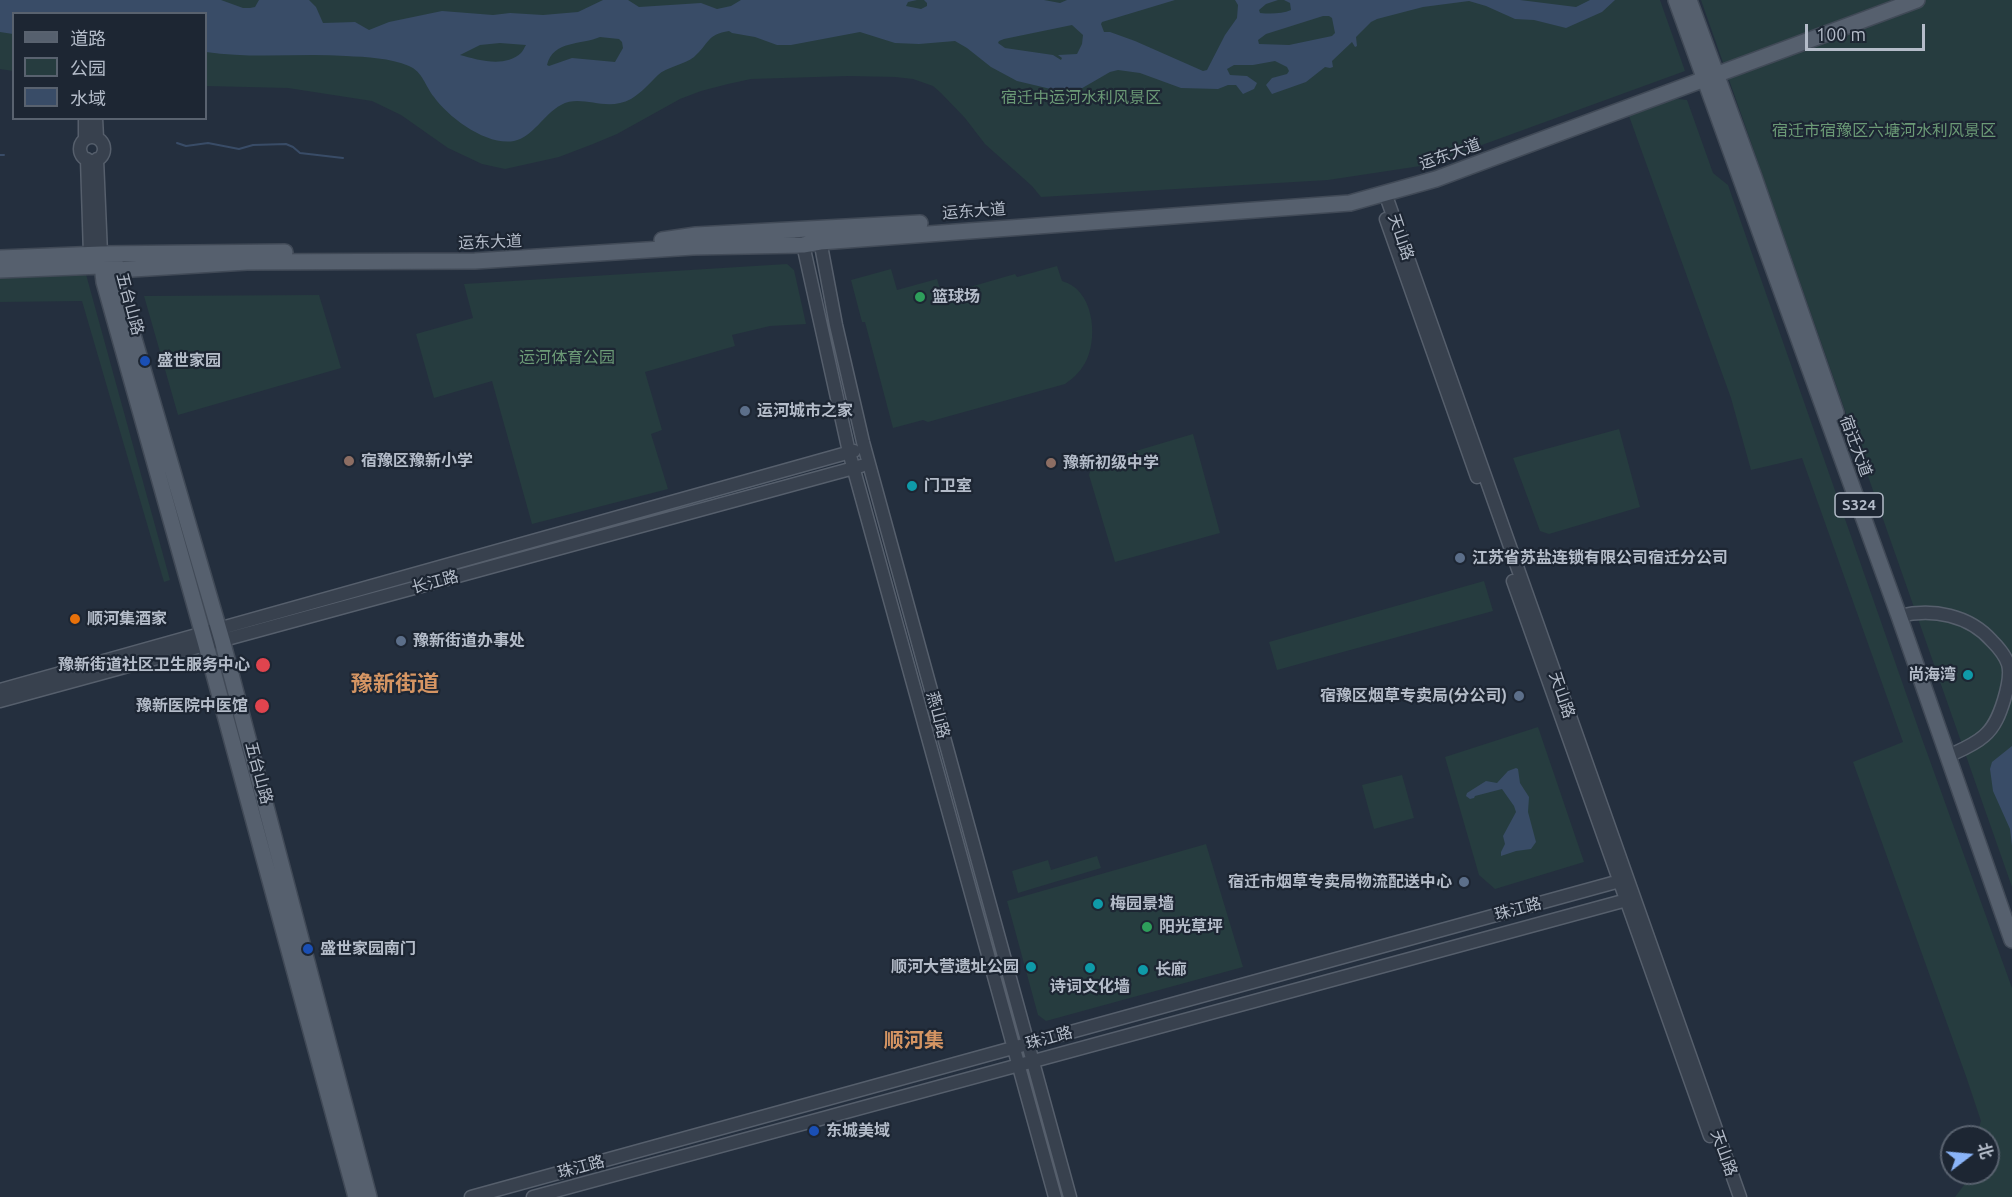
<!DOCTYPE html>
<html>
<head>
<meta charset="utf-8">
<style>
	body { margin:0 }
	#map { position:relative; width:2012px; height:1197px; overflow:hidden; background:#242f3e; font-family:Ubuntu,"Noto Sans SC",sans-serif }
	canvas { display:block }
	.legend { position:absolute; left:12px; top:12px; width:195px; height:108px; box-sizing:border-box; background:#1d2633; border:2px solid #59626f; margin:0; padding:8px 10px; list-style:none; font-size:18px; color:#b4bcc9 }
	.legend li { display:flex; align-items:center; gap:12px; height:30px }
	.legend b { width:30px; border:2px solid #59626f }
	.north { position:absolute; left:1940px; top:1125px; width:60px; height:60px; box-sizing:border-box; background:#1d2633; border:2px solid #59626f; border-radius:50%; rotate:74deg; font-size:16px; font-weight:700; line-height:24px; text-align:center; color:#b4bcc9 }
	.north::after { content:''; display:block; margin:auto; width:21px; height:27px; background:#8ab4f8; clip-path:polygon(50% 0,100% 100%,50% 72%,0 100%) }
	.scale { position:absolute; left:1805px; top:24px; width:120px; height:27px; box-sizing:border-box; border:3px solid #b4bcc9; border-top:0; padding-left:8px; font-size:18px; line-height:21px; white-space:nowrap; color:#b4bcc9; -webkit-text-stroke:4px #1d2633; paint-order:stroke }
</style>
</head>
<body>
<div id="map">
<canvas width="2012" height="1197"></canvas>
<ul class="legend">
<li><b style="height:8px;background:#56606e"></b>道路</li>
<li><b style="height:16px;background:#263c3f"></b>公园</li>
<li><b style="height:16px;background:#394c67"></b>水域</li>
</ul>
<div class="north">北</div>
<div class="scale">100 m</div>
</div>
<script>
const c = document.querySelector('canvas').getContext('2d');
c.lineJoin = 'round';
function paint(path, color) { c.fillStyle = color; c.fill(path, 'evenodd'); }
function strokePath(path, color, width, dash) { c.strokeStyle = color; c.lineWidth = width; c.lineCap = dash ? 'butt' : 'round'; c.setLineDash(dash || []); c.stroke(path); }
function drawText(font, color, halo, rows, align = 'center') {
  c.font = font + ' Ubuntu,"Noto Sans SC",sans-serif'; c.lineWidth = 4.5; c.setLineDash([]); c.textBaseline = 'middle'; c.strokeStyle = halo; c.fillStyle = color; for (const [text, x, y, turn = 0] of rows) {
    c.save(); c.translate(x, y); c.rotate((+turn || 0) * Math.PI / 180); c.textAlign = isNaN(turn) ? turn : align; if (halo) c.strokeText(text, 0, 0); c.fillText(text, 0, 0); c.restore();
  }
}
const green = new Path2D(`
	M0 0H1660L1685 71 1427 165 1328 180 1041 197 1032 186 985 144 965 118 941 93 933 86 913 79 895 77 849 76 751 79 728 84 701 91 680 99 617 134 593 144 559 157 505 169 482 164 448 148 401 115 372 101 288 88 206 86V14H14L13 71 0 69Z
	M1701 0H2012V887L1733 91Z
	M1678 99 1687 100 1713 173 1728 185 1921 736 2012 988V1197H1955L1973 1173H1988V1137H1981L1979 1127 1981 1121 1967 1079 1853 762 1903 742 1802 458 1751 470 1731 398 1629 116 1662 102Z
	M787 264 794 270 806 324 770 326 732 335 735 346 645 372 662 430 651 434 668 489 532 524 492 381 434 398 416 334 473 318 464 284Z
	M1057 266 1062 281C1093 289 1098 335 1087 359 1082 370 1075 377 1065 384L928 422 923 420 893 428 865 322H862L851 280 891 269 897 290 937 279 942 295 1015 274 1017 277Z
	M84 267 170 580 164 582 82 301 0 302V269Z
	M319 295 341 368 178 415 144 296Z
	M1619 429 1640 507 1549 534 1540 531 1513 458Z
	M1193 434 1220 533 1115 562 1089 475C1091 468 1093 465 1099 462Z
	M1484 581 1493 611 1277 670 1269 642Z
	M1538 727 1584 862 1495 889 1479 875 1445 757Z
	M1402 775 1414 818 1374 829 1362 785Z
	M1206 844 1243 967 1046 1021 1038 1015 1007 901Z
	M1097 856 1101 868 1018 893 1012 871 1048 860 1051 870Z`);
const water = new Path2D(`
	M0 0H221L243 8H250L255 7 259 0H309L316 7 323 23 355 22 369 30 389 22 442 11 493 15 510 13 543 15 578 12 603 0H628L639 7 701 3 717 9 731 6 741 0H917L908 2 906 6 921 9 927 6V3L924 0H1044L1060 3 1067 0H1175L1102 22 1101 24 1104 32H1110L1135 41 1203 71 1207 70 1225 35 1237 18 1238 5 1235 0H1278L1266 4 1259 10 1260 13C1270 14 1282 14 1291 10L1290 3 1284 0H1520L1576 7 1590 0H1615L1602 12 1566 28 1534 20 1515 19 1486 6 1469 1 1423 7 1377 19 1371 22 1356 37 1357 46 1355 47 1352 42 1332 61 1333 67 1330 68 1325 67 1306 82 1272 94 1266 85 1272 78 1287 74 1289 71 1287 67 1275 61 1253 65H1234L1227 69 1230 75 1247 76 1257 83 1254 89 1243 94 1236 85H1228L1218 89 1181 88 1140 73 1118 70 1110 72 1072 94 1017 81 991 67 967 48 955 41 919 44 895 43 860 32 791 45H777L755 37 732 33 729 31C707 34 709 44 694 57 684 65 666 67 658 75 650 83 641 93 631 99 605 113 582 93 561 105 544 114 533 137 514 141 487 146 449 118 434 97 425 86 423 72 409 66 390 58 367 57 346 56 300 53 252 59 206 52V14H14L13 34 0 32ZM1323 16H1329L1332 18 1335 33 1332 36 1289 45 1259 44 1258 40 1266 34ZM1072 25 1083 35 1082 44 1077 54 1058 55 1062 58 1061 60 1053 55 1005 48 998 43 999 41 1004 39ZM600 37 619 39 622 42 623 48 615 62 572 58 549 66 547 65C553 40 582 45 600 37ZM500 43 526 45C524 48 523 51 521 53 505 68 478 60 460 55L480 45Z
	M2012 746V846L2010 829 1993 791 1990 769 1992 762Z
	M1516 768 1518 769 1520 783 1529 797 1528 812 1536 842 1531 849 1516 851 1501 856V852L1505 844 1503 836 1516 812 1514 806 1502 789 1475 796 1474 798 1470 799 1466 796 1467 793 1486 781 1497 783 1508 771Z`);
const stream = new Path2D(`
	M177 143 186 146 208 143 239 149 253 145 286 144 293 147 300 153 343 158
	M0 155H4`);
const minor = new Path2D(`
	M85 118V139
	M96 118 97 138
	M80 149a12 12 0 1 1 24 0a12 12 0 1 1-24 0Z
	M87 159 90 255
	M97 159 101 254
	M1385 193 1740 1197
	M1386 219 1477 477
	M800 231 849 452 1055 1197
	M819 235 836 325 863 442 1070 1197
	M1513 581 1710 1136
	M1899 616C1933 608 1969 615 1992 641 1998 647 2005 655 2008 664 2011 674 2007 690 2004 700 2000 713 1995 727 1984 736 1974 745 1961 750 1948 756
	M0 690 854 451
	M0 701 861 466
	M471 1197 1627 879
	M533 1197 1634 898`);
const major = new Path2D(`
	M1676 0 1899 616 2012 940
	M1689 0 1754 177 1836 413
	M662 240 696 235 920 223
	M101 257 104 282 206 645 356 1197
	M0 258 101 254 285 252
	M115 262 119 287 222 640 369 1197
	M0 270 101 266 117 270 247 262 475 261 693 247 803 245 820 242 1350 203 1436 179 1917 0`);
const markers = [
	[920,297,6,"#2e9e5b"],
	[145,361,6,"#1a4fb4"],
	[745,411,6,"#5c6f8a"],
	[349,461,6,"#8d6e63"],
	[1051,463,6,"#8d6e63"],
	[912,486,6,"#0f9aa8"],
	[1460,558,6,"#5c6f8a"],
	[75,619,6,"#e8710a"],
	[401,641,6,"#5c6f8a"],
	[263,665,8,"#e0444e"],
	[1968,675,6,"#0f9aa8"],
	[1519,696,6,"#5c6f8a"],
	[262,706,8,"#e0444e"],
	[1464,882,6,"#5c6f8a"],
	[1098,904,6,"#0f9aa8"],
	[1147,927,6,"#2e9e5b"],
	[308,949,6,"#1a4fb4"],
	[1031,967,6,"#0f9aa8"],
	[1090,968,6,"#0f9aa8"],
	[1143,970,6,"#0f9aa8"],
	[814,1131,6,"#1a4fb4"]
];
const shields = [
	[1859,505,48]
];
const shieldNames = [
	["S324",1859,505]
];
const parkNames = [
	["宿迁中运河水利风景区",1081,98],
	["宿迁市宿豫区六塘河水利风景区",1884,131],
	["运河体育公园",567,358]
];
const streetNames = [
	["运东大道",1450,154,-19],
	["运东大道",974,211,-4],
	["天山路",1401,237,71],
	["运东大道",490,242,-2],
	["五台山路",130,304,75],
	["宿迁大道",1856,446,70],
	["长江路",435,582,-15],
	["天山路",1562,695,71],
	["燕山路",938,715,75],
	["五台山路",259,773,75],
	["珠江路",1518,909,-15],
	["珠江路",1049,1038,-15],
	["天山路",1724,1153,70],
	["珠江路",581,1167,-15]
];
const poiNames = [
	["篮球场",932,297],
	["盛世家园",157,361],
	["运河城市之家",757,411],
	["宿豫区豫新小学",361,461],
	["豫新初级中学",1063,463],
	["门卫室",924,486],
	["江苏省苏盐连锁有限公司宿迁分公司",1472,558],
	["顺河集酒家",87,619],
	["豫新街道办事处",413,641],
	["豫新街道社区卫生服务中心",250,665,"right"],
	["尚海湾",1956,675,"right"],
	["宿豫区烟草专卖局(分公司)",1507,696,"right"],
	["豫新医院中医馆",248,706,"right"],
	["宿迁市烟草专卖局物流配送中心",1452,882,"right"],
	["梅园景墙",1110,904],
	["阳光草坪",1159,927],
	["盛世家园南门",320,949],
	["顺河大营遗址公园",1019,967,"right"],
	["长廊",1155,970],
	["诗词文化墙",1090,987,"center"],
	["东城美域",826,1131]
];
const quarterNames = [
	["顺河集",914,1040]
];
const districtNames = [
	["豫新街道",395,684]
];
paint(green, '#263c3f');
paint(water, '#394c67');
strokePath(stream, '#394c67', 2);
strokePath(minor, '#565f6c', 15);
strokePath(major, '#414a57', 18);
strokePath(minor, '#38414e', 12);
strokePath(major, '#56606e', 15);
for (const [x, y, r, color] of markers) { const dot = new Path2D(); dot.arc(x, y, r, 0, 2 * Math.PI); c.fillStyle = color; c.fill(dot); strokePath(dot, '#1d2633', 2); }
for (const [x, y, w] of shields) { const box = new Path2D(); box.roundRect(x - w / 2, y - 12, w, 24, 4.5); c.fillStyle = '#1d2633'; c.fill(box); strokePath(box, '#b4bcc9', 1.5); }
drawText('bold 15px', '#b4bcc9', null, shieldNames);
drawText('16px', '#6b9a76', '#1d2633', parkNames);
drawText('16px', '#b4bcc9', '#1d2633', streetNames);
drawText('bold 16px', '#b4bcc9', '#1d2633', poiNames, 'left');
drawText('bold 20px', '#d59563', '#1d2633', quarterNames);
drawText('bold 22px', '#d59563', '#1d2633', districtNames);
</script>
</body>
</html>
